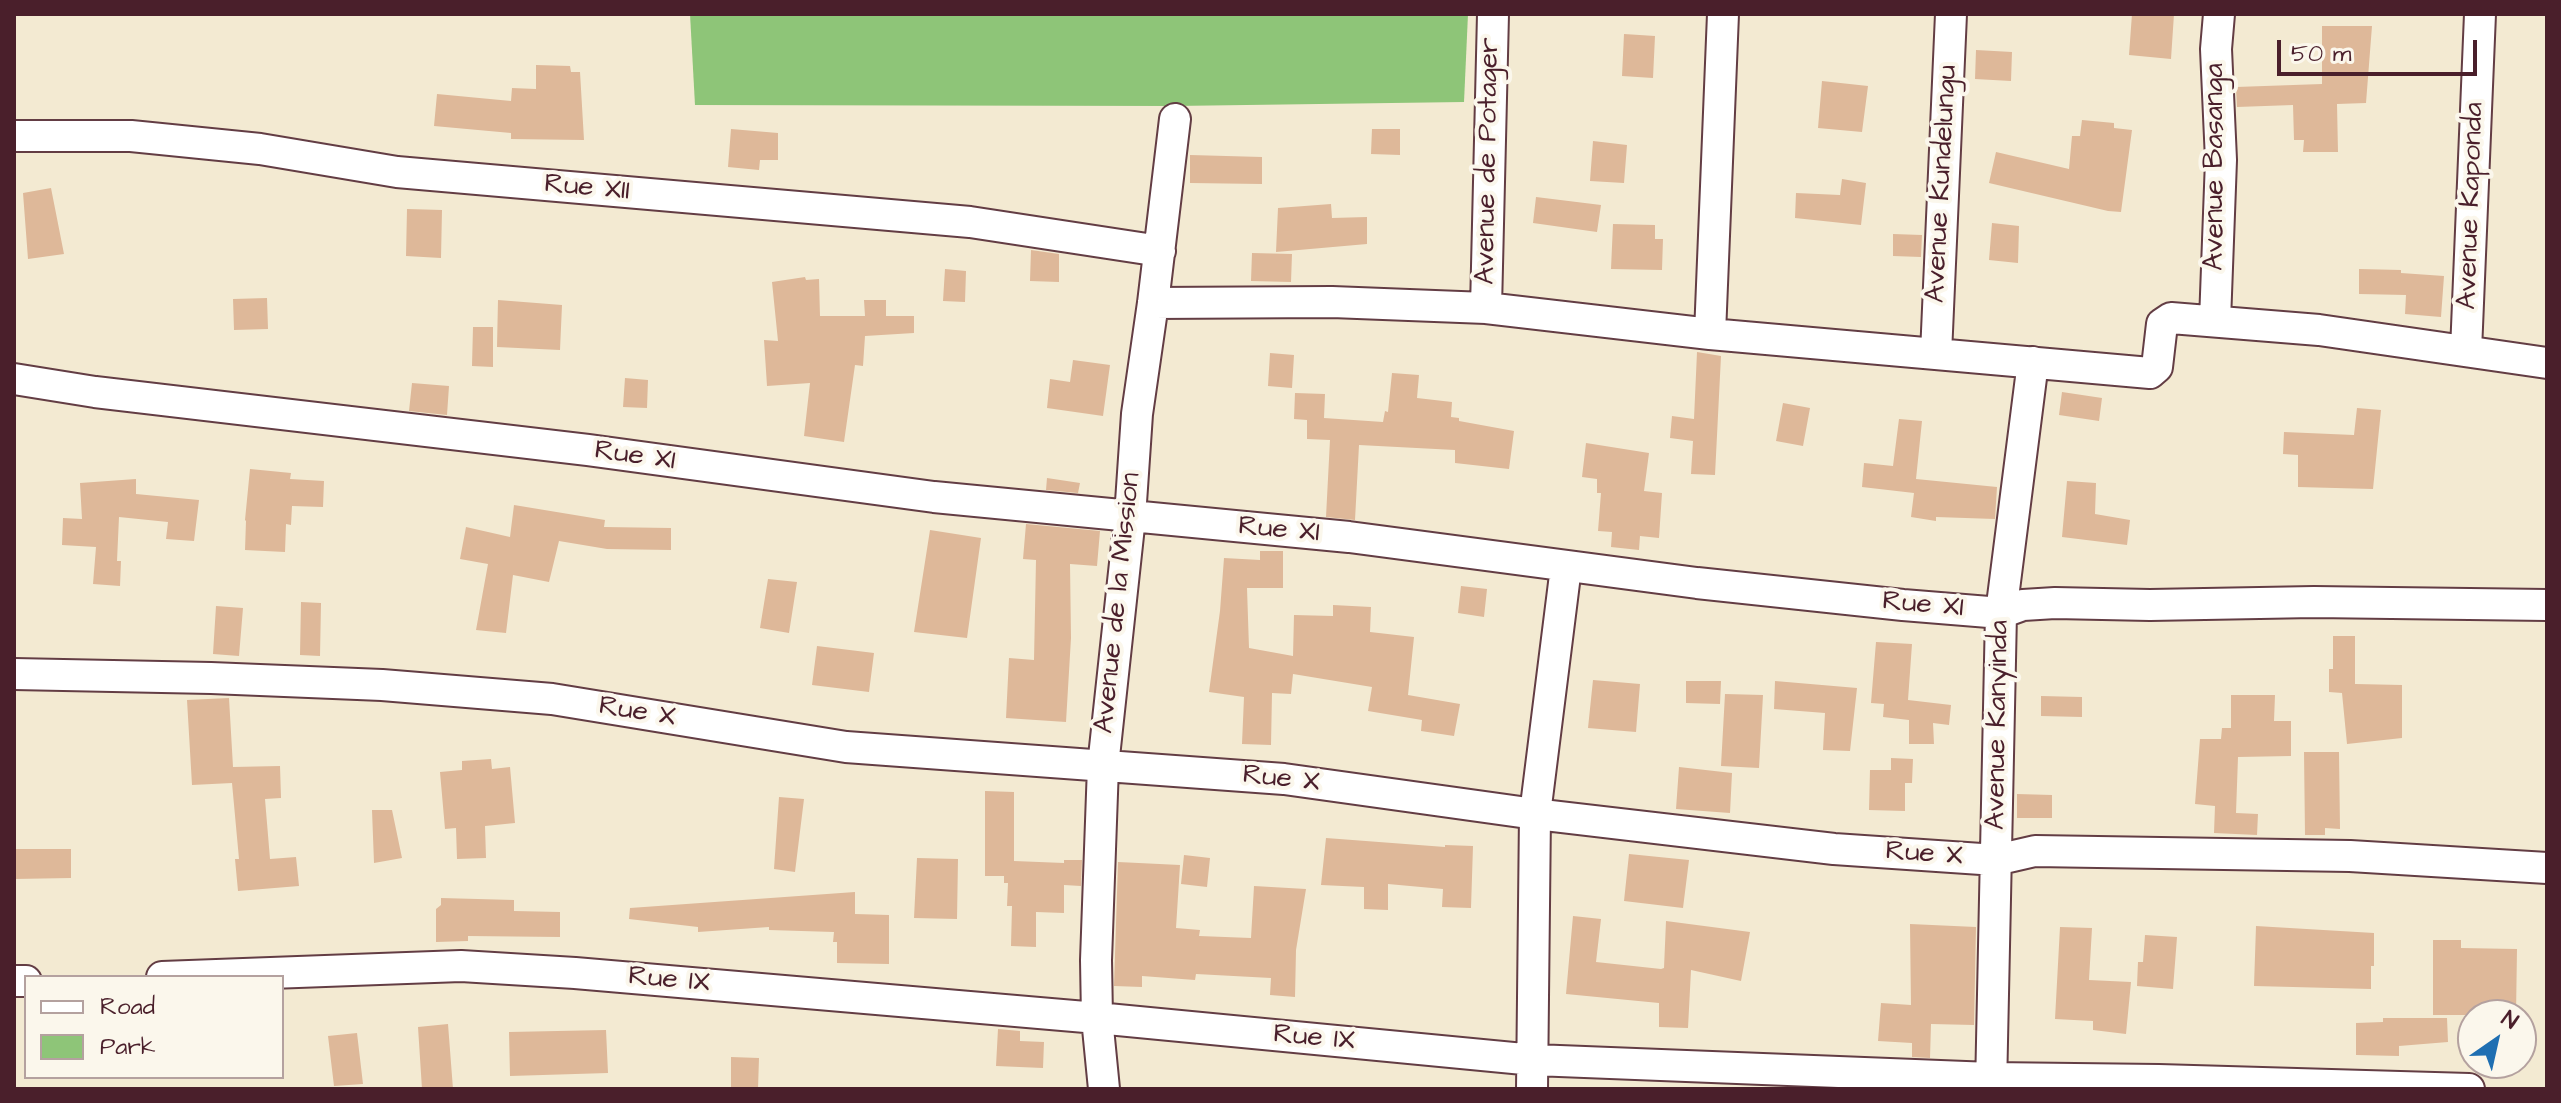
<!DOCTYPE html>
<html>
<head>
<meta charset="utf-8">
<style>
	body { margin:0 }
	#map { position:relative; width:2561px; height:1103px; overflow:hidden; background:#f3ead2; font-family:"Architects Daughter",sans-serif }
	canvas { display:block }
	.frame { position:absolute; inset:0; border:16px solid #4a1f2b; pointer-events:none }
	.legend { position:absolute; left:24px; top:975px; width:260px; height:104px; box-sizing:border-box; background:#fbf7ec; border:2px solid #b4a19f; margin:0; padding:10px 14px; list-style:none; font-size:24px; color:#4a1f2b }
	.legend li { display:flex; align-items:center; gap:16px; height:40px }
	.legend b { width:40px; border:2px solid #b4a19f }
	.north { position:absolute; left:2457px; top:999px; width:80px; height:80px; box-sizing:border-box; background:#fbf7ec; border:2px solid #b4a19f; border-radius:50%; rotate:34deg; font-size:22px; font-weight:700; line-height:32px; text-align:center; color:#4a1f2b }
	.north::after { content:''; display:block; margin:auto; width:28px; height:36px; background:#1f6fb2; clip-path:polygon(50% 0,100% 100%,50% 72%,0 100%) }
	.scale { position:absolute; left:2277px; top:40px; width:200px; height:36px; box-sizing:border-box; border:4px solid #4a1f2b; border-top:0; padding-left:10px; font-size:24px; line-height:28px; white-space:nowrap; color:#4a1f2b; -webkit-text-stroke:6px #fbf7ec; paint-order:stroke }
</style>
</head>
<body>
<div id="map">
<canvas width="2561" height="1103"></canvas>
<div class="frame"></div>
<ul class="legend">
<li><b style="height:10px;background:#fff"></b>Road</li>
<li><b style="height:22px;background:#8ec578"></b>Park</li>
</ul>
<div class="north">N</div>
<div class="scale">50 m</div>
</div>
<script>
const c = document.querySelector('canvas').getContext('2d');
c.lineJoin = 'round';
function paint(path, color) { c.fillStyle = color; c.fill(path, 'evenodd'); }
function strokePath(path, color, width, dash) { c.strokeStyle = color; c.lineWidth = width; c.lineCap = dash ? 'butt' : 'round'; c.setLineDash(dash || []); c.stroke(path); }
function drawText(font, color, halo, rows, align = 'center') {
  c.font = font + ' "Architects Daughter",sans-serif'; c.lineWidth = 8; c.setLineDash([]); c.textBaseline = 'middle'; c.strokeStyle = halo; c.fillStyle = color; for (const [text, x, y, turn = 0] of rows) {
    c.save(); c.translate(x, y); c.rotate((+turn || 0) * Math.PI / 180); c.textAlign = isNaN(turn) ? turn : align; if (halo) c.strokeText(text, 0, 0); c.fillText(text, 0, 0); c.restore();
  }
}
const green = new Path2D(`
	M690 14H1468L1464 102 1174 106 695 105Z`);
const building = new Path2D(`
	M2132 14H2174L2171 59 2129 55Z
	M2322 26H2372L2366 103 2337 104 2338 152H2303L2304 140H2294L2293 105 2237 107 2236 87 2322 84Z
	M1624 34 1655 36 1653 78 1622 76Z
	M1976 50 2012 52 2011 81 1975 79Z
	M536 65 570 66 571 72H580L584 140 511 139V133L434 126 437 94 511 101 512 88 536 89Z
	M1822 81 1868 86 1862 132 1818 128Z
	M2082 120 2114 123V128L2132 130 2121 212 2108 211 1989 183 1996 152 2069 169 2072 136H2080Z
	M731 129 778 133V160H760L759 170 728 167Z
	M1372 129H1400V155L1371 154Z
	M1593 141 1627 145 1624 183 1590 181Z
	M1190 155 1262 157V184L1190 183Z
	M1842 179 1866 183 1861 225 1795 218 1796 193 1840 195Z
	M51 188 64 254 28 259 23 193Z
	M1536 197 1601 205 1597 232 1533 223Z
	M1331 204 1332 218 1367 217V244L1276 252 1278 208Z
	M407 209 442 210 441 258 406 256Z
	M1992 223 2019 226 2018 263 1989 260Z
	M1613 224 1655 225V239H1663L1662 270 1611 269Z
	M1893 234 1922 235 1921 257 1893 256Z
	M1031 250 1059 254V282L1030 281Z
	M1252 253 1292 254 1291 282 1251 281Z
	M945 269 966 271 965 302 943 301Z
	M2359 269 2401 270V273L2444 276 2441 317 2405 314 2406 295 2359 294Z
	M805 277 806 280 819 279 820 316H865L864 300H886V316H914V333L865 336 863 366 855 365 844 442 804 436 810 383 767 386 764 340 778 341 772 282Z
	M267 298 268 329 234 330 233 299Z
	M498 300 562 305 560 350 497 347Z
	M473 327H493V367L472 366Z
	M1697 352 1721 356 1715 475 1691 474 1693 441 1670 438 1672 416 1694 419Z
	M1270 353 1294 355 1292 388 1268 386Z
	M1073 360 1110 365 1103 416 1047 408 1050 379 1070 382Z
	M1392 373 1419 375 1417 398 1452 402 1451 417 1459 418V421L1514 431 1509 469 1455 463V450L1359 445 1355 520 1326 517 1330 440 1307 439V420L1294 419 1295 393 1325 394 1324 418 1383 422 1385 411 1388 412Z
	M625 378 648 380 647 408 623 407Z
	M412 383 449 386 447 415 409 411Z
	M2062 392 2102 398 2099 421 2059 415Z
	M1783 403 1810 408 1803 446 1776 441Z
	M2357 408 2381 410 2373 489 2298 487V455L2283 454 2284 432 2354 435Z
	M1899 419 1922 421 1916 479 1997 487 1995 519 1936 517V521L1911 517 1914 493 1862 487 1864 463 1893 466Z
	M1586 443 1649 453 1644 491 1662 493 1659 538 1640 536 1639 550 1611 547 1612 532 1598 531 1601 493H1597V479L1582 477Z
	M250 469 291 473 290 479 324 481 323 507 292 506 291 525 286 524 285 552 245 550 246 521 245 520Z
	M1047 478 1080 483 1078 493 1046 490Z
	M136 479V494L199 500 194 541 166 539 168 522 119 517 117 561H121L120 586 93 584 96 547 62 545 63 518 82 519 80 483Z
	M2067 481 2096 483 2095 514 2130 520 2127 545 2062 537Z
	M514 505 605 520 604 527 671 528V550L607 549 559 541 549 582 513 575 506 633 476 630 488 564 460 559 466 527 510 537Z
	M1026 524 1100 531 1097 566 1070 564 1071 638 1066 722 1006 718 1009 658 1034 660 1036 560 1023 559Z
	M930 530 981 538 967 638 914 632Z
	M1260 551H1283V588H1247L1249 648 1293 656 1294 615 1333 616V605L1371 607 1370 632 1414 637 1408 695 1460 704 1454 736 1421 731 1422 720 1368 711 1372 687 1293 674 1291 694 1272 693 1271 745 1242 744 1244 697 1209 692 1220 611 1224 558 1260 560Z
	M768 579 797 582 789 633 760 628Z
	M1461 586 1487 589 1484 617 1458 613Z
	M301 602 321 603 320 656 300 655Z
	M216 606 243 608 239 656 213 654Z
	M2333 636H2355V684L2402 685V738L2347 744 2342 693 2329 692V669H2333Z
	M1876 642 1912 644 1908 700 1951 705 1949 725 1933 723 1934 744H1909V720L1883 717 1884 704 1871 703Z
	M817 646 874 653 869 692 812 685Z
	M1593 680 1640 684 1636 732 1588 728Z
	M1686 681H1721L1720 704 1686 703Z
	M1775 681 1857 688 1850 751 1823 750 1825 713 1774 709Z
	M1725 694 1763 695 1759 768 1721 766Z
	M2231 695H2275L2274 721H2291V756L2238 757 2236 813 2258 814 2257 835 2214 833 2215 806 2195 804 2200 739H2221L2222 728H2231Z
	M2041 696 2082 697V717L2041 716Z
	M229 698 233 767 280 766 281 798 265 799 270 859 296 857 299 886 238 891 235 859H239L232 783 192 785 187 700Z
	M2304 752H2339L2340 829 2325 828V835H2305Z
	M1891 758 1913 759 1912 783H1905V811L1869 810 1870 770H1891Z
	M491 759 492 769 510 767 515 823 485 826 486 858 457 859 456 828 445 829 440 772 462 770V761Z
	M1679 767 1732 773 1730 813 1676 809Z
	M985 791 1014 792V861L1064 863V860H1082L1081 886 1064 885V913L1036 912V947L1011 946 1012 906H1007L1008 883H1004V876H985Z
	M2017 794 2052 795V818H2017Z
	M779 797 804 799 795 872 774 869Z
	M372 810H392L402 858 374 863Z
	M1326 838 1445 847V845L1473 846 1471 908 1442 907 1443 889 1388 884V910L1364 909V887L1321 885Z
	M14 849H71V878L14 879Z
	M1629 854 1689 860 1683 908 1624 901Z
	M1184 855 1210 858 1207 887 1181 884Z
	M917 858 958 859 957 919 914 918Z
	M1118 862 1180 865 1176 928 1200 930 1199 936 1251 938 1254 886 1306 889 1296 950 1295 997 1270 995 1271 978 1196 974 1195 980 1142 976V987L1114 986Z
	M855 892V914L889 915V964L837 963V942H833L834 932 769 930V927L698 932V927L629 919 630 908Z
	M441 898 514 900V911L560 912V937L468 936V941L436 942V909L441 905Z
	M1573 916 1601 919 1596 962 1661 969 1664 968 1666 921 1750 932 1741 981 1691 970 1688 1028 1659 1027V1003L1566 994Z
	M1910 924 1976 927 1974 1025 1931 1024 1930 1058 1912 1057V1043L1878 1041 1881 1003 1911 1005Z
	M2256 926 2374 933V966H2371V989L2254 986Z
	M2060 927 2092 928 2089 980 2131 982 2126 1034 2093 1030V1021L2055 1019Z
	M2145 935 2177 937 2173 989 2137 986 2138 962H2143Z
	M2433 940H2461V948L2517 949 2516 1015H2433Z
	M2383 1018H2447L2448 1042 2399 1046V1056L2356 1055V1023L2383 1022Z
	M448 1024 453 1089H422L418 1027Z
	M998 1029 1020 1031V1041L1044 1042 1043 1068 996 1066Z
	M606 1030 608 1073 510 1076 509 1032Z
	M357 1033 363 1084 334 1086 328 1036Z
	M731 1057 759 1058 758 1089H731Z`);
const street = new Path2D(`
	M14 136H131L260 149 397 172 970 222 1160 251
	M1153 303 1332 302 1486 308 1710 334 2150 373 2157 367 2162 324 2171 318 2319 330 2547 363
	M1486 308 1493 14
	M2215 321 2221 160 2216 49 2219 14
	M1710 334 1723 14
	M2466 351 2480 14
	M1936 354 1951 14
	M14 379 95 392 588 450 934 497 1349 537 1697 583 1903 605 2001 613 2023 605 2055 603 2150 605 2314 602 2547 605
	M14 674 211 678 382 685 552 699 846 747 1284 779 1535 814 1834 849 1996 860 2035 851 2350 856 2547 868
	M162 977 461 966 575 973 1097 1018 1534 1060 1991 1078 2159 1080 2469 1089
	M14 981H26
	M1104 1089 1097 1018 1096 960 1103 766 1130 517 1137 414 1153 303 1175 119
	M1532 1089 1535 814 1566 567
	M1991 1089 2001 613 2033 362`);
const streetNames = [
	["Avenue de Potager",1489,161,-89],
	["Avenue Basanga",2216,167,-90],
	["Avenue Kundelungu",1943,184,-87],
	["Rue XII",587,189,5],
	["Avenue Kaponda",2472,206,-88],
	["Rue XI",635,457,8],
	["Rue XI",1279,531,5],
	["Avenue de la Mission",1119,603,-84],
	["Rue XI",1923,606,5],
	["Rue X",637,713,9],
	["Avenue Kanyinda",1999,725,-89],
	["Rue X",1281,780,6],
	["Rue X",1924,855,4],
	["Rue IX",669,981,5],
	["Rue IX",1314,1039,5]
];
paint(green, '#8ec578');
paint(building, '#deb899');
strokePath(street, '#633d44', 34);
strokePath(street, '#fff', 30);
drawText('28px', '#4a1f2b', '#fbf7ec', streetNames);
</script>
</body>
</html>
